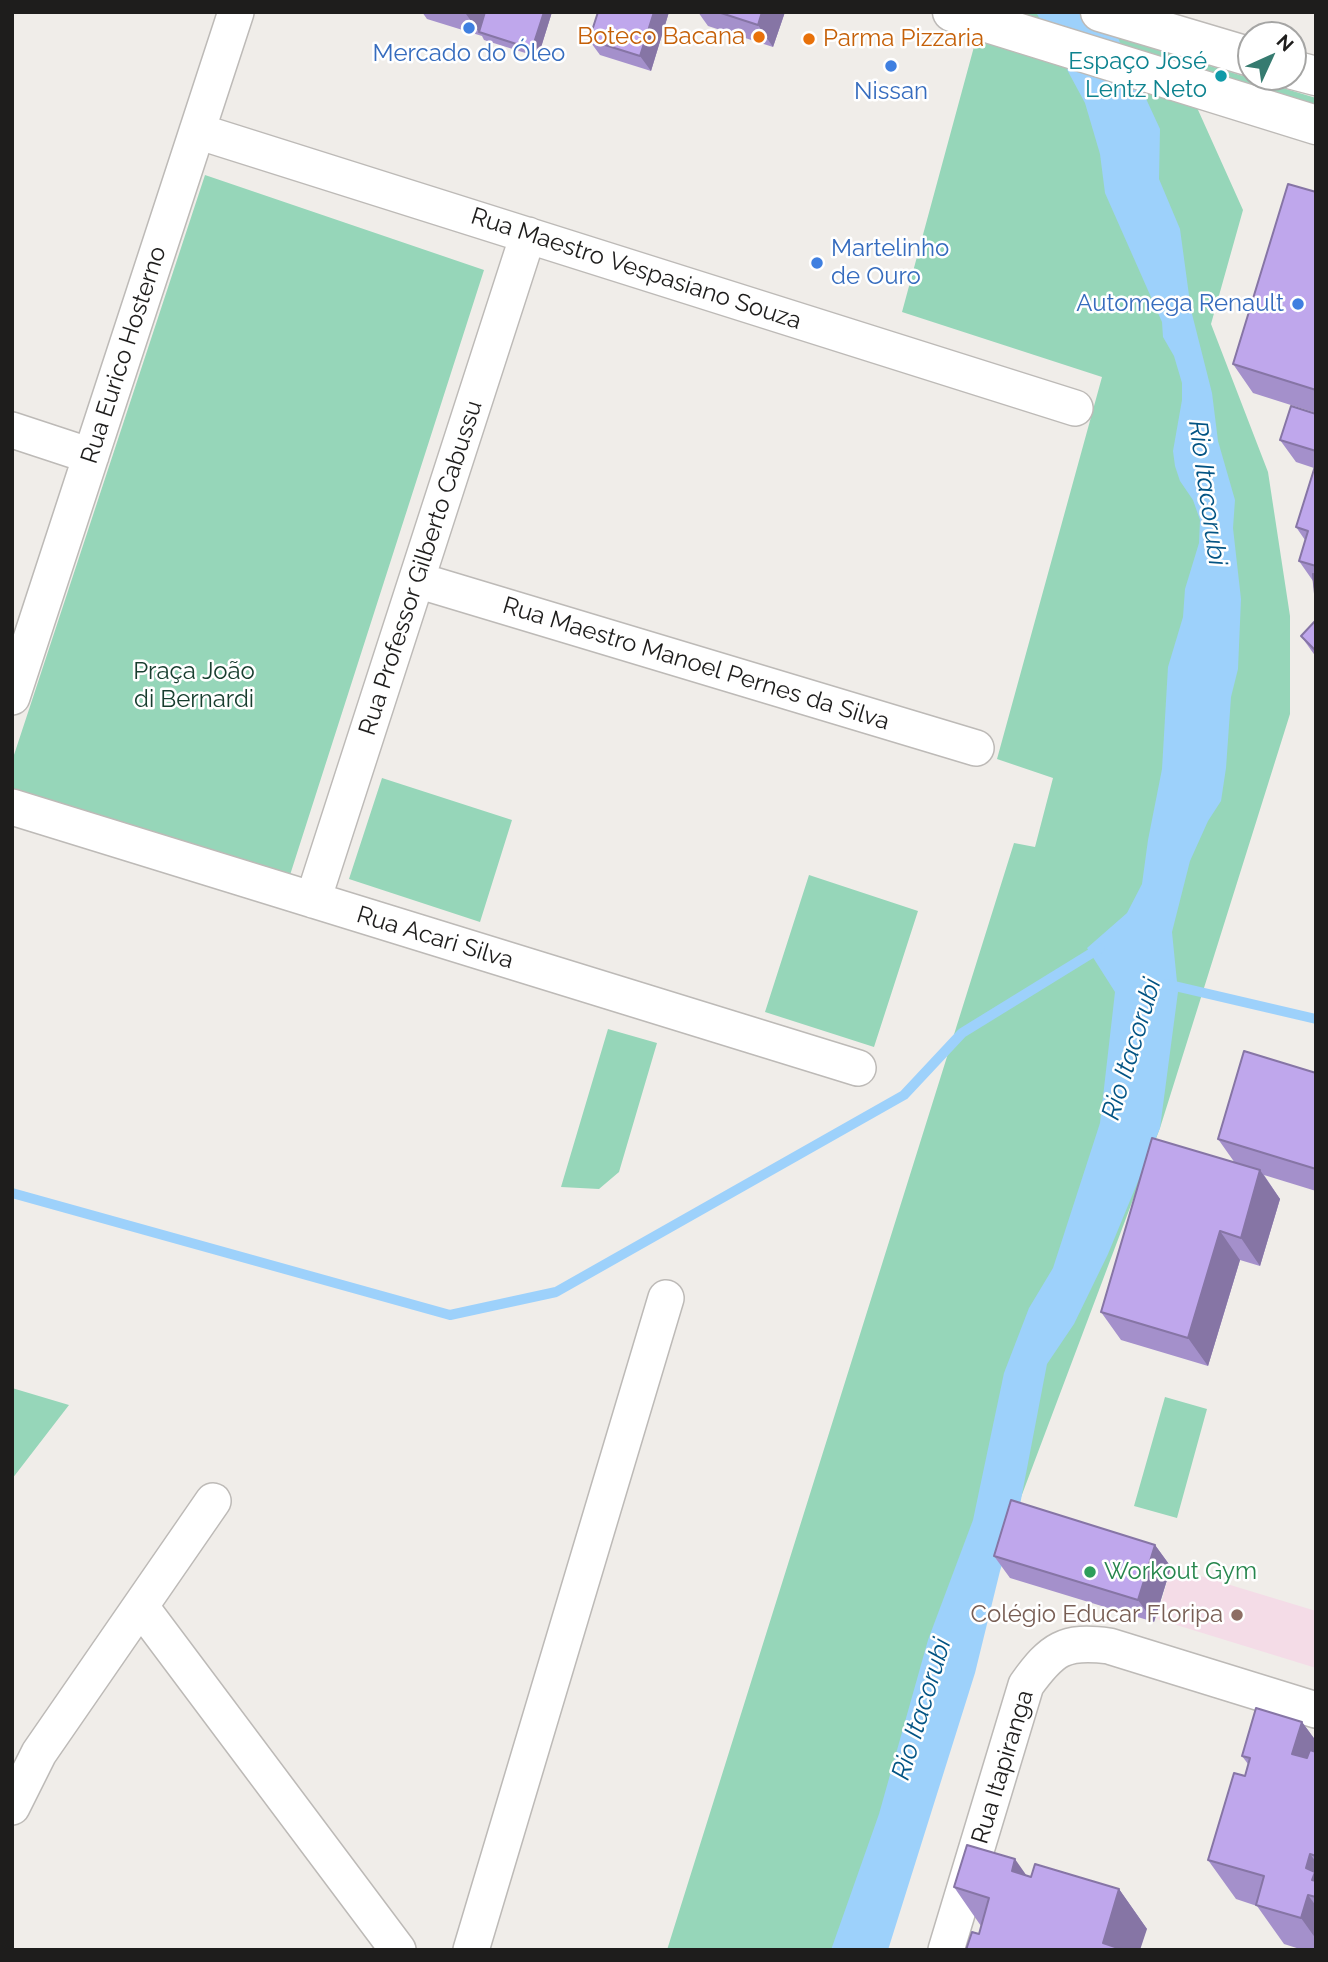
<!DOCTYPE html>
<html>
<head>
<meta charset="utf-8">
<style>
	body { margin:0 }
	#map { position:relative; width:1328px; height:1962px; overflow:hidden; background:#f0ede9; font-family:Raleway,sans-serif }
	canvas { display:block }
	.frame { position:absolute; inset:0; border:14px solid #1e1d1c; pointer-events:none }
	.north { position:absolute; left:1237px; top:21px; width:70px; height:70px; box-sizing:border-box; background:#fff; border:2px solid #a5a5a4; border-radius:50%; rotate:45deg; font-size:19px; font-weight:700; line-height:28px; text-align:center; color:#1e1d1c }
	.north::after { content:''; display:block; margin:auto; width:24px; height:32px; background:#367b70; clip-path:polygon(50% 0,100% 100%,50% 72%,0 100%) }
</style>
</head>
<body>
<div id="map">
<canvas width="1328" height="1962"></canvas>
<div class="frame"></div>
<div class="north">N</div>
</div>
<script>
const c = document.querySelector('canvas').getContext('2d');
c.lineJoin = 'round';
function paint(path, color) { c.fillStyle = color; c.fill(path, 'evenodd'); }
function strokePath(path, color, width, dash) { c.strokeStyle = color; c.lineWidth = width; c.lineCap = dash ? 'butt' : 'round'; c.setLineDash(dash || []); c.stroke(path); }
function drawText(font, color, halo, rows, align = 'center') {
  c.font = font + ' Raleway,sans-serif'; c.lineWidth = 5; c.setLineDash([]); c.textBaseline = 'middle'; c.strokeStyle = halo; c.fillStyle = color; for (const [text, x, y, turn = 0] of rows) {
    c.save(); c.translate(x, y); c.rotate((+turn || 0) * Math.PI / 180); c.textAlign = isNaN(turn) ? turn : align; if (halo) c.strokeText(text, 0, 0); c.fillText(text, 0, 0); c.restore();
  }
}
const education = new Path2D(`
	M1171 1567 1316 1611V1668L1157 1619Z`);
const green = new Path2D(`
	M975 12H1155L1174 55 1316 98V113L1181 72 1243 210 1211 324 1268 472 1290 616V714L1160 1128 997 1561 885 1950H667L1014 843 1035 847 1053 778 997 759 1102 377 902 312 975 43Z
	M205 175 484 270 290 875 12 789V761Z
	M382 778 512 820 480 922 349 879Z
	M809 875 918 911 874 1047 765 1012Z
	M608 1029 657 1043 619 1172 599 1189 561 1187Z
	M12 1388 69 1405 12 1479Z
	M1165 1397 1207 1409 1177 1518 1134 1506Z`);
const water = new Path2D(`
	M1036 12H1106L1160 129 1159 179 1180 229 1191 310 1212 393 1218 441 1235 500 1233 528 1241 599 1238 669 1231 697 1226 768 1221 801 1208 821 1190 861 1172 932 1178 992 1160 1128 1108 1254 1074 1324 1047 1364 1019 1510 1000 1571 975 1673 888 1950H831L879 1814 928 1640 973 1520 1004 1373 1029 1308 1053 1268 1100 1123 1115 992 1087 948 1127 913 1142 884 1148 840 1162 769 1168 667 1183 617 1185 589 1199 543 1200 520 1193 500 1180 481 1175 466 1173 451 1182 400V383L1174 356 1163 337 1162 322 1105 193 1100 154 1085 103Z`);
const stream = new Path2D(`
	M1166 984 1316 1019
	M12 1193 450 1315 556 1292 904 1095 962 1033 1100 948`);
const minor = new Path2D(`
	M197 131 1075 408
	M12 430 91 456
	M417 580 976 748
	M12 697 236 12
	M12 807 858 1068
	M313 900 528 235
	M141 1607 398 1950
	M12 1807 39 1753 213 1501
	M471 1950 666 1298
	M946 1950 1026 1685C1052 1649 1064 1640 1109 1646L1316 1710`);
const major = new Path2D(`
	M952 12 1316 125
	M1100 12 1251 57
	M1293 70 1316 76`);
const wall = new Path2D(`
	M422 12H552L538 57 484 40 482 36 427 19Z
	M669 12 651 71 600 55 589 40Z
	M698 12H785L773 47 708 26Z
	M1316 192V413L1253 393 1233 364Z
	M1316 414V604L1313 581 1299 561 1305 540 1296 527 1314 468 1296 462 1280 440Z
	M1316 620V657L1301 636Z
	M1316 1073V1191L1264 1175 1280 1199 1260 1266 1240 1260 1208 1366 1121 1340 1101 1312 1235 1163 1218 1139Z
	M1155 1545 1171 1567 1154 1622 1010 1578 994 1556Z
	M1302 1722 1316 1741V1950H1303L1284 1944 1257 1906 1236 1899 1208 1860 1245 1776 1248 1764 1242 1756Z
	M1027 1876 1119 1889 1147 1929 966 1950 979 1934 981 1926 954 1887Z`);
const shadedWall = new Path2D(`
	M467 12H489L479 32 482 36 466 14Z
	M544 12H552L538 57 532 49Z
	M654 12H669L651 71 640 56Z
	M762 12H785L773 47 758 25Z
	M1260 1170 1280 1199 1260 1266 1241 1238Z
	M1220 1231 1240 1260 1208 1366 1188 1338Z
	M1155 1545 1171 1567 1154 1622 1138 1600Z
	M1302 1722 1316 1741V1788L1292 1754Z
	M1310 1854 1316 1862V1885L1306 1868Z
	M1015 1859 1043 1899 1012 1871Z
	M1119 1889 1147 1929 1140 1950H1108L1103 1943Z
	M1308 1895 1316 1906V1939L1301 1918Z`);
const building = new Path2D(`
	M485 12H544L532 49 479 32Z
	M598 12H654L640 56 589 40Z
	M718 12H762L758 25Z
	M1288 184 1316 192V390L1233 364Z
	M1291 406 1316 414V451L1280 440Z
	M1316 463V566L1299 561 1308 531 1296 527Z
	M1313 574 1316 575V604Z
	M1316 620V651L1301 636Z
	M1244 1051 1316 1073V1169L1218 1139Z
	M1152 1138 1260 1170 1241 1238 1220 1231 1188 1338 1101 1312Z
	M1011 1500 1155 1545 1138 1600 994 1556Z
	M1256 1708 1302 1722 1292 1754 1307 1758 1310 1750 1316 1752V1856L1310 1854 1306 1868 1315 1872 1312 1880 1316 1881V1897L1308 1895 1301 1918 1256 1905 1264 1876 1208 1860 1234 1773 1245 1776 1250 1758 1242 1756Z
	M967 1845 1015 1859 1012 1871 1031 1877 1035 1864 1119 1889 1103 1943 1124 1950H966L972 1932 979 1934 989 1898 954 1887Z`);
const markers = [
	[469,28,7,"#3f7fe0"],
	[759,37,7,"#e8710a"],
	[809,39,7,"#e8710a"],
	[891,66,7,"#3f7fe0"],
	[1221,76,7,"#0f9aa8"],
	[817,263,7,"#3f7fe0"],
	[1298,304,7,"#3f7fe0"],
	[1090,1572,7,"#2e9e5b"],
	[1237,1615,7,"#8d6e63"]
];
const foodNames = [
	["Boteco Bacana",745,37],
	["Parma Pizzaria",823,39,"left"]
];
const shopNames = [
	["Mercado do Óleo",469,54],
	["Nissan",891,92],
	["Martelinho",831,249,"left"],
	["de Ouro",831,277,"left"],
	["Automega Renault",1284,304,"right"]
];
const cultureNames = [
	["Espaço José",1207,62],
	["Lentz Neto",1207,90]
];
const streetNames = [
	["Rua Maestro Vespasiano Souza",636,269,18],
	["Rua Eurico Hosterno",124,355,-72],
	["Rua Professor Gilberto Cabussu",421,568,-72],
	["Rua Maestro Manoel Pernes da Silva",696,664,17],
	["Rua Acari Silva",435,938,17],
	["Rua Itapiranga",1003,1767,-73]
];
const parkNames = [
	["Praça João",194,672],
	["di Bernardi",194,700]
];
const leisureNames = [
	["Workout Gym",1104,1572]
];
const educationNames = [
	["Colégio Educar Floripa",1223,1615]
];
const waterNames = [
	["Rio Itacorubi",1207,493,82],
	["Rio Itacorubi",1132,1049,-73],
	["Rio Itacorubi",922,1709,-73]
];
paint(education, '#f4dce7');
paint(green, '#96d6b9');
paint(water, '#9dd1fb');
strokePath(stream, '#9dd1fb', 10);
strokePath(minor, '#bdbab7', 38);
strokePath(major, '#bdbab7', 41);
strokePath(minor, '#fff', 35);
strokePath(major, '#fff', 38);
paint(wall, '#a490cb');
paint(shadedWall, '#8675a5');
paint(building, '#bfa7ec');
strokePath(building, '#8675a5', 2);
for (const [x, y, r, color] of markers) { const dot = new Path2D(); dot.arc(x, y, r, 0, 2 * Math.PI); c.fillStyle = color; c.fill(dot); strokePath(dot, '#fff', 2.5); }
drawText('24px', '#c56008', '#fff', foodNames, 'right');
drawText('24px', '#366cbe', '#fff', shopNames);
drawText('24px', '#0d838f', '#fff', cultureNames, 'right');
drawText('24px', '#1e1d1c', '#fff', streetNames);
drawText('24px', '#173d2e', '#fff', parkNames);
drawText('24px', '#27864d', '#fff', leisureNames, 'left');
drawText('24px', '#785e54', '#fff', educationNames, 'right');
drawText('italic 26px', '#035484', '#fff', waterNames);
</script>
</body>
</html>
